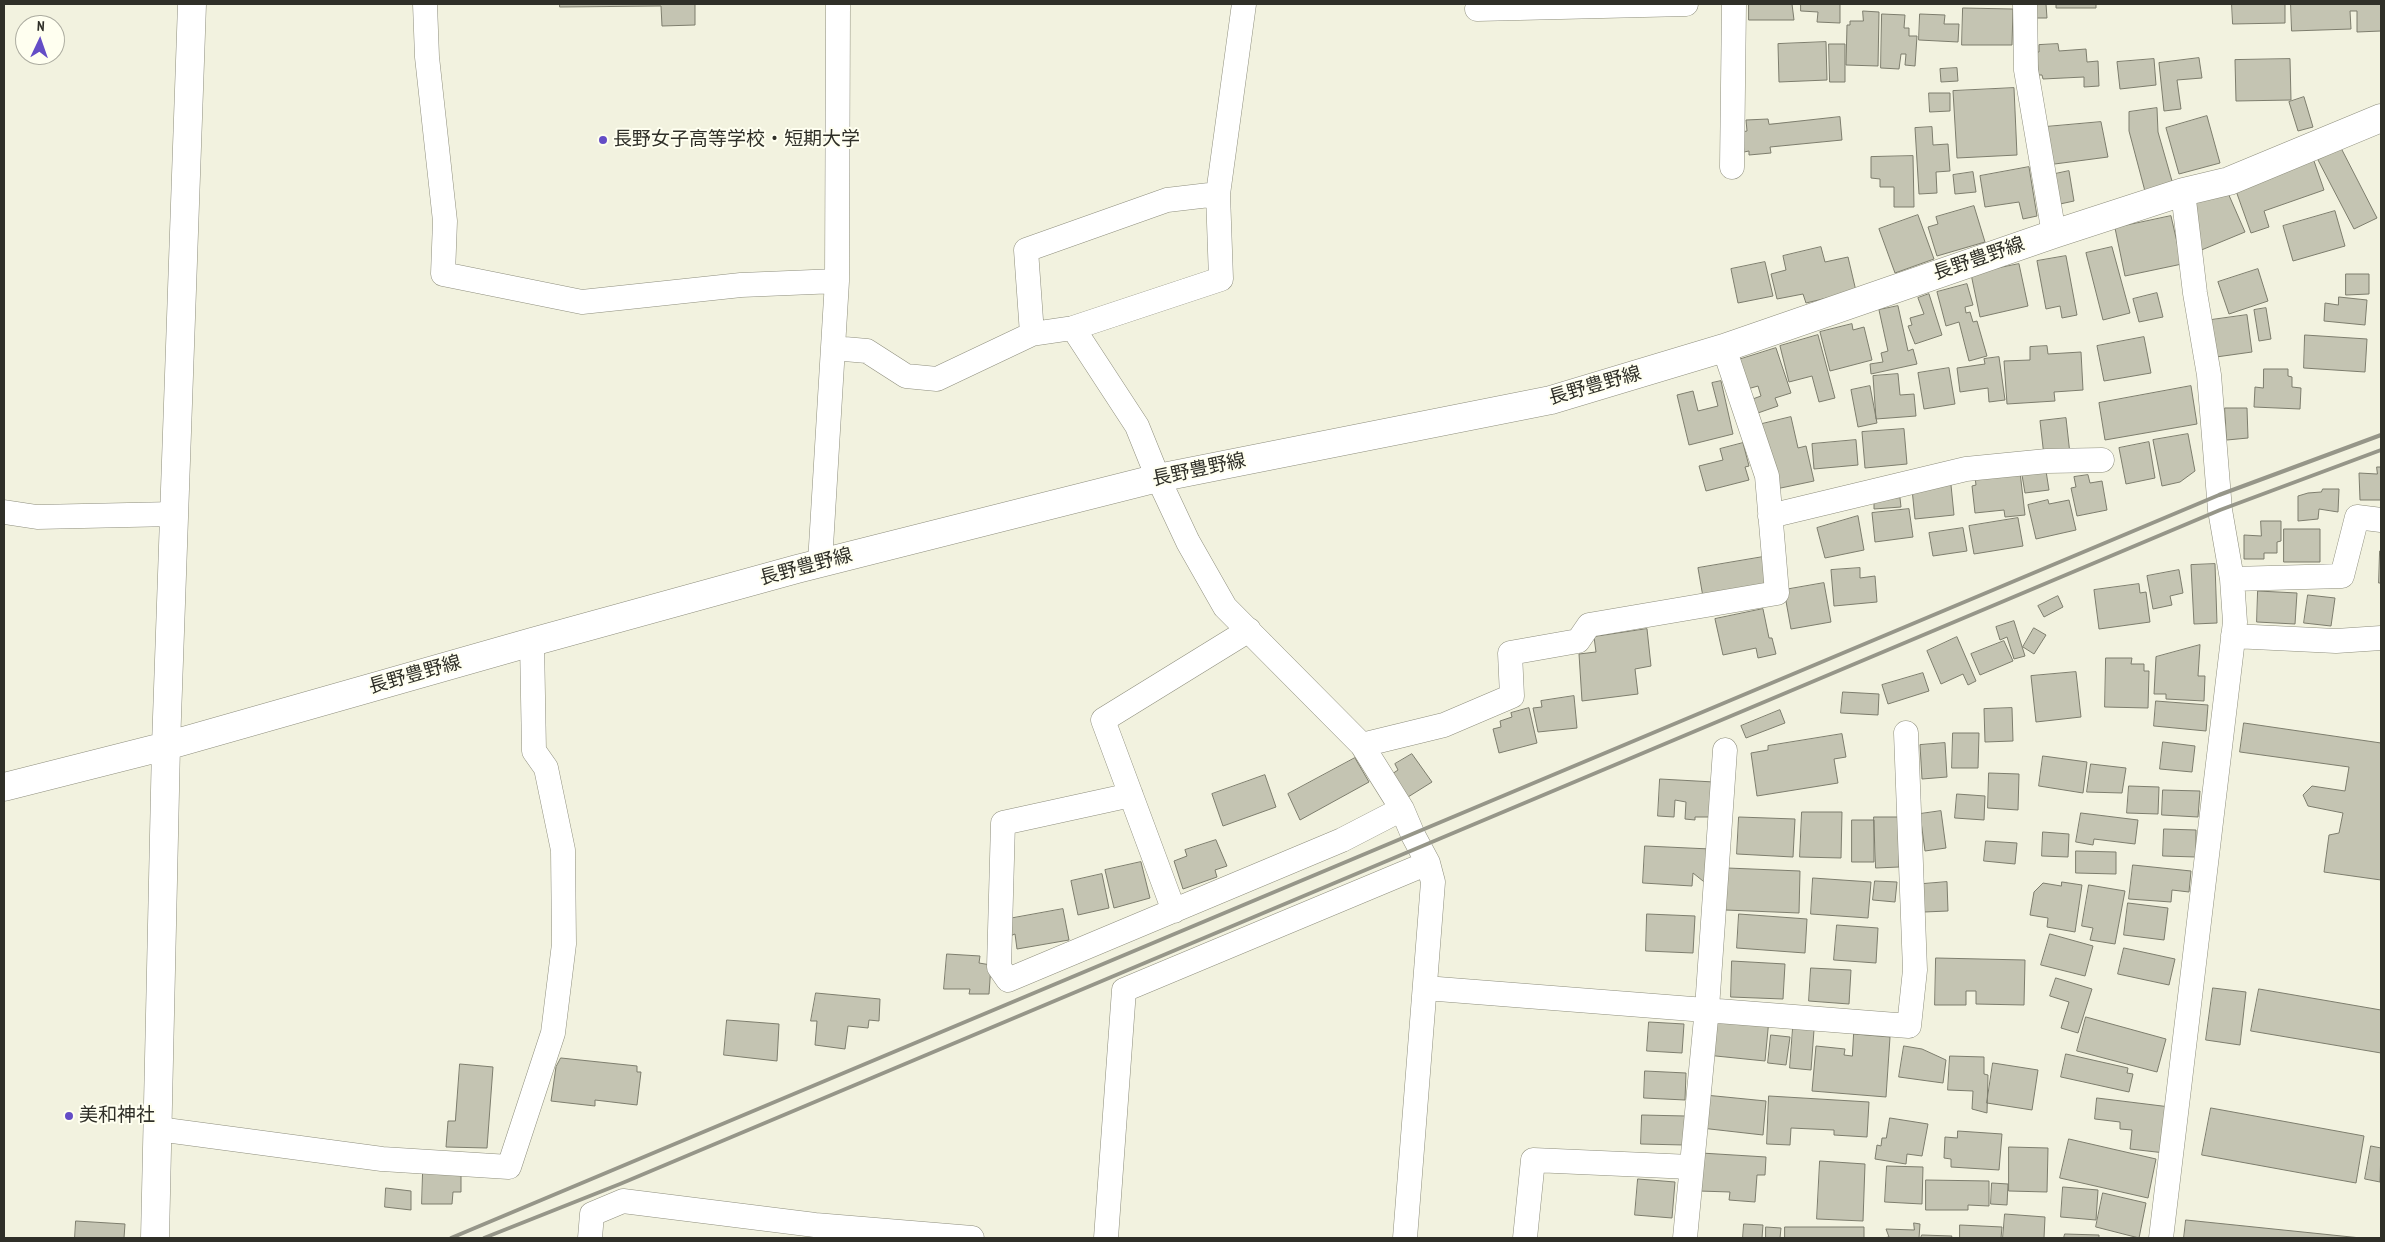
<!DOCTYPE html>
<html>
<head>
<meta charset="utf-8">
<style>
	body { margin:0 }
	#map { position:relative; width:2385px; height:1242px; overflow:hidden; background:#f2f2df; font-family:"PT Sans Narrow",sans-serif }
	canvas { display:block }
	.frame { position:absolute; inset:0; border:5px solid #2f2f28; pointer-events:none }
	.north { position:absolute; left:15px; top:15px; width:50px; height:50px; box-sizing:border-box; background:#fffff0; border:1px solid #acaca0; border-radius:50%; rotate:3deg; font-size:14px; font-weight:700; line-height:20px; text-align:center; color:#2f2f28 }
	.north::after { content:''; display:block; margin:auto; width:18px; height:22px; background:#644dc6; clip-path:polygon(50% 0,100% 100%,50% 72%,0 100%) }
</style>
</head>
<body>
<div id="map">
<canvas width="2385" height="1242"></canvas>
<div class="frame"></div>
<div class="north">N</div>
</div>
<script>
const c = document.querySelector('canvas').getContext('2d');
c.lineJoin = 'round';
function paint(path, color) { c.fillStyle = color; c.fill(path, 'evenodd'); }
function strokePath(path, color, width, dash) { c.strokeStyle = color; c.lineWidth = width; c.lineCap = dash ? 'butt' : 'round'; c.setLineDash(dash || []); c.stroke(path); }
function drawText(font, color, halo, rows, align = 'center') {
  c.font = font + ' "PT Sans Narrow","Noto Sans JP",sans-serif'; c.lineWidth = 4; c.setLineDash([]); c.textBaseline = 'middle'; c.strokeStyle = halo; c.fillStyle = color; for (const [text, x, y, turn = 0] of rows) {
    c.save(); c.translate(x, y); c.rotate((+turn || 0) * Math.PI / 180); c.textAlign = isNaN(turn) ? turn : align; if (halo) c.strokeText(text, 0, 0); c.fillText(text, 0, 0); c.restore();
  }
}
const building = new Path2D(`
	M560 4H695V25L662 26 661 6 560 7Z
	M1749 4H1792L1794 20H1749Z
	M1801 4H1840V23L1817 22 1818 12 1801 11Z
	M2032 4H2046L2047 18H2032Z
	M2052 4H2096V8H2056V4Z
	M2232 4H2285V23L2233 24Z
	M2291 4H2381V31L2357 32V11H2350L2351 29 2292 31Z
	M1963 8 2013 9 2012 45H1962Z
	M1863 11 1879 12 1878 66 1846 65 1847 25H1850V21H1863Z
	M1882 14 1905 15 1904 28H1909V36H1917L1915 66 1905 65 1906 54H1901L1899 69 1881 68Z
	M1920 14 1945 15 1944 24H1959L1958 42 1919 40Z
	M1826 42 1827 80 1779 82 1778 44Z
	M1829 44H1845V82H1830Z
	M2058 44 2059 51 2086 49 2087 62 2098 61 2099 86 2084 87V77L2043 79 2042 75H2038L2037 52H2039V45Z
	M2199 58 2202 78 2177 80 2181 109 2164 111 2159 63Z
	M2154 59 2156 85 2120 89 2117 62Z
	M2290 59 2291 100 2236 101 2235 60Z
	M1957 68 1958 81 1941 82 1940 69Z
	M2014 88 2017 155 1957 158 1953 91Z
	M1929 93H1950V111L1930 112Z
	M2304 97 2313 127 2298 131 2289 102Z
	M2157 108 2158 132 2174 188 2146 195 2129 131V112Z
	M2207 116 2220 163 2179 174 2166 128Z
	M1840 117 1842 140 1770 147 1771 153 1749 155V151L1744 152 1742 132 1747 131 1746 120 1768 119 1769 124Z
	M2101 122 2108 157 2047 165 2045 127Z
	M1932 127 1933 145 1948 144 1950 171 1936 172 1937 193 1919 194 1915 128Z
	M2341 148 2377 218 2354 229 2318 160Z
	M1913 156 1914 207H1894V187H1880V179L1871 178V157Z
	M2314 161 2324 190 2264 211 2269 227 2251 233 2235 188Z
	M2029 167 2037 216 2023 219 2019 202 1985 207 1980 176Z
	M2069 171 2074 201 2060 204 2055 174Z
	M1973 172 1976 192 1955 194 1953 175Z
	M2228 193 2245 232 2199 251 2189 204Z
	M1974 206 1985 242 1937 256 1928 227 1938 224 1936 217Z
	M2335 211 2345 246 2293 261 2283 226Z
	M1918 215 1934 259 1895 273 1879 229Z
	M2171 216 2182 264 2125 276 2115 228Z
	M1821 247 1825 262 1848 257 1856 291 1806 303 1803 294 1777 299 1771 274 1786 270 1783 256Z
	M2112 247 2130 313 2103 320 2086 253Z
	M2066 256 2077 315 2062 318 2060 306 2046 309 2037 261Z
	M1765 262 1773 296 1738 303 1731 269Z
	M2019 264 2028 306 1980 317 1971 274Z
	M2258 269 2268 301 2229 314 2218 282Z
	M2346 274H2369V294L2346 295Z
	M1967 284 1973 305 1965 307 1966 313 1970 312 1973 322 1977 321 1987 356 1969 361 1959 322 1946 326 1937 292Z
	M2157 293 2163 317 2139 322 2133 299Z
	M1929 294 1942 335 1915 344 1908 326 1912 325 1910 318 1924 314 1918 298Z
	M2339 297 2367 300 2365 325 2324 321 2325 303 2338 305Z
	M1898 306 1908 351 1913 349 1917 364 1871 374 1870 364 1883 362 1881 353 1888 351 1879 310Z
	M2266 308 2271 339 2259 341 2254 310Z
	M2247 315 2252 352 2216 357 2211 320Z
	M1852 324 1853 330 1864 327 1872 360 1830 371 1820 332Z
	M1818 335 1835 398 1819 402 1812 376 1789 382 1780 346Z
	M2305 335 2367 339 2365 372 2304 368Z
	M2144 337 2151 373 2104 381 2097 346Z
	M2047 346 2048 354 2081 352 2083 390 2054 392 2055 401 2007 404 2004 361 2030 360V347Z
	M1776 348 1791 393 1775 398 1778 406 1755 414 1750 400 1761 396 1758 386 1744 390 1735 361Z
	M1999 357 2005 400 1989 402 1988 388 1960 392 1957 368 1985 364 1984 359Z
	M1949 368 1955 404 1924 409 1918 373Z
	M2264 369H2288V376L2292 377V387L2301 388 2300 409 2254 407 2255 387 2263 388Z
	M1898 374 1900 395 1914 394 1916 416 1876 419 1873 376Z
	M1721 381 1733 434 1689 445 1677 395 1693 391 1698 411 1718 406 1712 383Z
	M1870 386 1877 423 1858 427 1851 390Z
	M2191 386 2197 424 2105 440 2099 403Z
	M2225 408H2247L2248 438 2227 440Z
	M1791 417 1798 448 1806 446 1814 481 1776 489 1762 424Z
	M2066 418 2070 454 2044 456 2040 421Z
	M1904 429 1907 464 1865 468 1862 432Z
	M2188 434 2195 471 2180 482 2162 486 2153 440Z
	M1856 440 1858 465 1814 469 1812 444Z
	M2149 442 2155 478 2126 484 2119 448Z
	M1743 443 1749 466 1745 467 1749 480 1706 491 1699 466 1723 460 1720 449Z
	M2377 467H2381V500H2360L2359 473 2377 474Z
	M2046 471 2049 490 2025 493 2022 475Z
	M2020 472 2025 515 2005 517 2004 510 1975 513 1972 486 1976 485 1975 477Z
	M2088 475 2090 483 2102 481 2107 510 2077 516 2071 488 2076 487 2074 477Z
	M1951 485 1954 515 1915 519 1912 489Z
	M2323 489H2339L2338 512 2319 509 2318 519 2298 521V496L2308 493 2321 492Z
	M1900 498 1901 507 1874 509V500Z
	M2048 500 2049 504 2069 500 2076 530 2036 539 2028 505Z
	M1909 509 1913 537 1875 542 1872 513Z
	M1858 516 1864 550 1825 558 1817 528Z
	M2018 518 2023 546 1974 554 1969 526Z
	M2261 521H2281V541L2277 542V553H2264V559H2244V535L2261 536Z
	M1963 528 1967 551 1933 556 1929 533Z
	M2284 529H2320V562H2284Z
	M2380 551H2381V583H2379Z
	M1763 557 1768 586 1703 597 1698 568Z
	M2215 564 2217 623 2194 624 2191 565Z
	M1860 568V578L1875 576 1877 602 1834 606 1831 570Z
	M2179 570 2183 593 2170 596 2172 605 2153 609 2147 576Z
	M1824 583 1831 622 1791 629 1784 590Z
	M2139 584 2140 593 2146 592 2150 622 2099 629 2094 590Z
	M2258 591 2297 593 2295 624 2257 622Z
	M2308 595 2335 598 2331 626 2304 623Z
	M2058 596 2063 607 2044 617 2038 606Z
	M1763 609 1769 638H1772L1776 654 1758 658 1756 648 1723 655 1715 619Z
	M2014 621 2025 656 2014 659 2007 637 2000 640 1996 627Z
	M2034 628 2046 635 2034 654 2023 647Z
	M1647 629 1651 666 1635 669 1638 694 1582 701 1579 654 1596 652 1594 637Z
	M1957 637 1976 681 1968 685 1963 674 1941 684 1927 651Z
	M2004 641 2013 661 1980 675 1971 654Z
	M2200 645 2198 676H2205L2204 701 2166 699V694H2154L2156 657Z
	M2106 658H2132L2131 664H2144V671H2149L2148 708 2105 707Z
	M2076 672 2081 717 2036 722 2031 676Z
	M1923 673 1929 691 1888 704 1882 685Z
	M1843 692 1879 694 1878 715 1841 713Z
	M1574 696 1577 728 1538 732 1533 708 1542 707 1541 701Z
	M2156 701 2208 705 2206 731 2154 726Z
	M1529 708 1537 743 1499 753 1493 729 1501 727 1500 721 1512 717 1511 713Z
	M2012 708 2013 741 1985 742 1984 709Z
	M1780 710 1785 723 1746 738 1741 726Z
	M2244 723 2381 743V880L2324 872 2329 835 2339 833 2343 813 2308 806 2303 795 2312 786 2345 791 2349 767 2240 752Z
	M1953 733H1979L1978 768H1952Z
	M1842 734 1846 757 1834 759 1838 783 1757 796 1751 753 1768 750V746Z
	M2163 742 2195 746 2192 772 2160 769Z
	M1945 743 1947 777 1922 779 1920 745Z
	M1412 754 1432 782 1408 797 1392 774 1398 770 1395 764Z
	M2043 756 2087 762 2083 793 2039 786Z
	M1355 758 1369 782 1300 820 1288 794Z
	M2091 764 2126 768 2122 793 2087 792Z
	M1989 773 2019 774 2018 810 1988 808Z
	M1265 775 1276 807 1223 826 1212 794Z
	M1660 779 1714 782 1713 817H1695V820L1685 819 1686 802 1675 800 1674 817 1658 816Z
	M2129 786 2159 787 2158 814 2127 813Z
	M2163 790 2200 791 2198 817 2162 815Z
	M1957 794 1985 796 1984 820 1955 818Z
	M1941 811 1946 848 1925 851 1920 814Z
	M1802 812H1842L1841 858 1800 857Z
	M2081 813 2138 820 2135 844 2094 839 2093 845 2076 842Z
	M1739 817 1795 819 1793 857 1737 854Z
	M1874 817H1898L1899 867 1876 868Z
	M1852 820H1874V862H1852Z
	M2164 829 2196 830V857L2163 856Z
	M2043 832 2069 834 2068 857 2042 856Z
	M1216 840 1227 866 1215 870 1217 877 1183 889 1174 861 1187 856 1185 850Z
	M1986 841 2017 843 2015 864 1984 861Z
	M1645 846 1710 849 1708 885 1693 873 1692 886 1643 883Z
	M2076 851 2116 852V874L2076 873Z
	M1141 862 1150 898 1114 908 1105 870Z
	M2133 865 2191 871 2189 892 2172 890 2171 902 2129 899Z
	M1727 868 1800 871 1799 913 1725 910Z
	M1102 874 1109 908 1078 915 1071 881Z
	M1813 878 1871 882 1868 918 1811 914Z
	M1875 881 1897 882 1895 902 1873 900Z
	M1947 882 1948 911 1924 912 1923 884Z
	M2062 882 2082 885 2075 932 2047 927 2048 918 2030 915 2034 892 2043 883 2061 886Z
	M2089 885 2125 891 2115 944 2090 940 2093 928 2082 926Z
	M2128 903 2168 908 2164 940 2124 935Z
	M1063 909 1069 940 1017 949 1015 934 1010 936 1008 919Z
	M1647 914 1695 916 1693 953 1646 951Z
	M1739 914 1807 919 1805 953 1737 948Z
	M1837 925 1878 928 1876 963 1834 960Z
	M2050 934 2093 946 2085 976 2041 965Z
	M2124 948 2175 959 2169 985 2118 974Z
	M947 954 980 956 979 963 991 965 989 994H969L970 989H944Z
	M1936 958 2025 960 2024 1005 1976 1004V991H1966V1005H1935Z
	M1732 961 1785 964 1783 999 1731 997Z
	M1811 968 1851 970 1849 1004 1809 1001Z
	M2056 978 2092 989 2078 1033 2061 1028 2069 1002 2050 996Z
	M2213 988 2246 992 2240 1045 2206 1040Z
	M2259 989 2381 1010V1053L2251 1031Z
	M816 993 880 999 879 1021 869 1020 868 1028 848 1026 845 1049 815 1045 817 1021H811Z
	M1710 1013 1769 1019 1765 1061 1706 1055Z
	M2086 1017 2166 1039 2157 1072 2077 1051Z
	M727 1020 779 1024 777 1061 724 1055Z
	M1649 1022 1684 1024 1682 1053 1647 1051Z
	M1793 1028 1814 1030 1811 1070 1790 1068Z
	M1854 1034 1890 1037 1886 1097 1812 1091 1816 1046 1845 1049 1844 1055 1852 1056Z
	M1771 1035 1790 1037 1786 1065 1768 1063Z
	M1904 1046 1922 1049 1946 1060 1943 1083 1899 1077Z
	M2066 1054 2128 1068 2127 1073 2133 1074 2129 1092 2061 1077Z
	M1950 1056 1984 1057V1074L1988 1075 1987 1113 1972 1109 1973 1091 1948 1090Z
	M561 1058 637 1066V1072H641L637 1105 595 1100V1106L551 1101 556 1067Z
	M1993 1063 2038 1070 2032 1110 1987 1103Z
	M460 1064 493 1067 487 1148 446 1147 448 1121H455Z
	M1645 1071 1686 1073 1685 1100 1644 1098Z
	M1705 1095 1766 1101 1763 1135 1701 1128Z
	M1769 1096 1869 1102 1867 1137 1834 1135V1130L1791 1128 1790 1145 1767 1144Z
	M2097 1098 2170 1107 2165 1153 2130 1149 2132 1130 2120 1129V1122L2095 1119Z
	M2211 1108 2364 1136 2356 1183 2202 1155Z
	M1642 1115 1685 1116 1684 1145 1641 1144Z
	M1890 1118 1928 1124 1922 1156 1907 1154 1906 1164 1875 1159 1877 1145 1881 1146 1882 1138H1886Z
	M1958 1131 2002 1134 1999 1170 1951 1167V1159L1944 1158 1945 1137 1957 1138Z
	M2069 1139 2156 1159 2148 1198 2060 1178Z
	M2371 1146 2381 1148 2380 1182 2365 1179Z
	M2009 1147 2048 1148 2047 1192 2009 1191Z
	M1701 1153 1766 1157 1765 1175H1757L1755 1202 1729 1200 1730 1192 1699 1191Z
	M1820 1161 1865 1164 1863 1221 1817 1219Z
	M1887 1166 1923 1167 1922 1204 1885 1202Z
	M423 1172 461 1175V1192H453L452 1204H422Z
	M1638 1179 1675 1182 1672 1218 1635 1215Z
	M1926 1180 1989 1181V1206L1968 1205V1210H1926Z
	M1992 1183 2008 1184 2007 1205 1991 1204Z
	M2063 1187 2098 1190 2096 1220 2061 1217Z
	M386 1188 411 1191V1210L385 1207Z
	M2103 1193 2146 1203 2139 1238 2096 1227Z
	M2005 1214 2045 1217 2044 1238H2003Z
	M2186 1220 2361 1238H2184Z
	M76 1221 125 1224 124 1238H75Z
	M1914 1223 1920 1224 1919 1238H1883L1889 1237 1886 1229 1914 1230Z
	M1744 1224 1763 1225 1762 1238H1743Z
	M1960 1225 2002 1227 2001 1238H1960Z
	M1766 1227 1781 1228 1780 1238H1766Z
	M1785 1227H1864V1238H1785Z
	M2065 1234 2099 1235V1238H2064Z
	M1922 1235 1952 1236 1951 1238H1921Z`);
const street = new Path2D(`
	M425 4 427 57 445 221 443 274 582 302 741 285 837 281
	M1244 4 1218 194 1221 279 1073 328 1137 426 1158 478 1188 542 1225 607 1362 745 1402 809 1413 835 1428 863 1433 882 1405 1238
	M2025 4 2026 70 2054 234
	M1477 9 1686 4
	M1732 167 1734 4
	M1073 328 1032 334 1026 250 1167 200 1218 194
	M833 348 867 351 906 376 937 379 1032 334
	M4 512 37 517 174 514
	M1770 516 1966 469 2047 461 2102 460
	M820 563 837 281 838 4
	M2232 579 2342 576 2357 517 2381 520
	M2233 636 2336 641 2381 638
	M1362 745 1444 725 1512 696 1510 653 1578 641 1589 625 1777 593 1767 476 1724 348
	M1131 795 1003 823 999 967 1008 980 1342 840 1402 809
	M1174 911 1103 720 1249 630
	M1425 988 1909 1026 1915 970 1906 733
	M158 1129 382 1159 509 1167 553 1033 564 944 563 850 546 768 534 751 532 642
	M590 1238 592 1214 623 1201 815 1225 972 1238
	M1106 1238 1124 990 1428 863
	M1525 1238 1533 1160 1691 1167
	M1685 1238 1707 1008 1725 750
	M2161 1238 2235 622 2232 579 2220 510 2209 375 2195 293 2183 192`);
const secondary = new Path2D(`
	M4 787 166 746 532 642 797 569 1158 478 1551 400 1724 348 2054 234 2183 192 2229 181 2381 118
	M155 1238 166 746 192 4`);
const rail = new Path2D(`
	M451 1238 2219 495 2381 435
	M484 1238 620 1184 2220 510 2381 450`);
const markers = [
	[603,140,5,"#644dc6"],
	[69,1116,5,"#644dc6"]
];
const poiNames = [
	["長野女子高等学校・短期大学",613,140],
	["美和神社",79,1116]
];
const streetNames = [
	["長野豊野線",1979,259,-19],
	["長野豊野線",1595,386,-16],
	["長野豊野線",1199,470,-12],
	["長野豊野線",806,567,-15],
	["長野豊野線",415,675,-16]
];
paint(building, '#c4c4b2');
strokePath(building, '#7d7d6d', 1);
strokePath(street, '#8e8e7d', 25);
strokePath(secondary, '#8e8e7d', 29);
strokePath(street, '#fff', 24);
strokePath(secondary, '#fff', 28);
strokePath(rail, '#969689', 4);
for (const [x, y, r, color] of markers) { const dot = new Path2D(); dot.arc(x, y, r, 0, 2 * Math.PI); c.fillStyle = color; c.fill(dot); strokePath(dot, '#fffff0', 2); }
drawText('19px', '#2f2f28', '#fffff0', poiNames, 'left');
drawText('19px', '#2f2f28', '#fffff0', streetNames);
</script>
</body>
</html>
